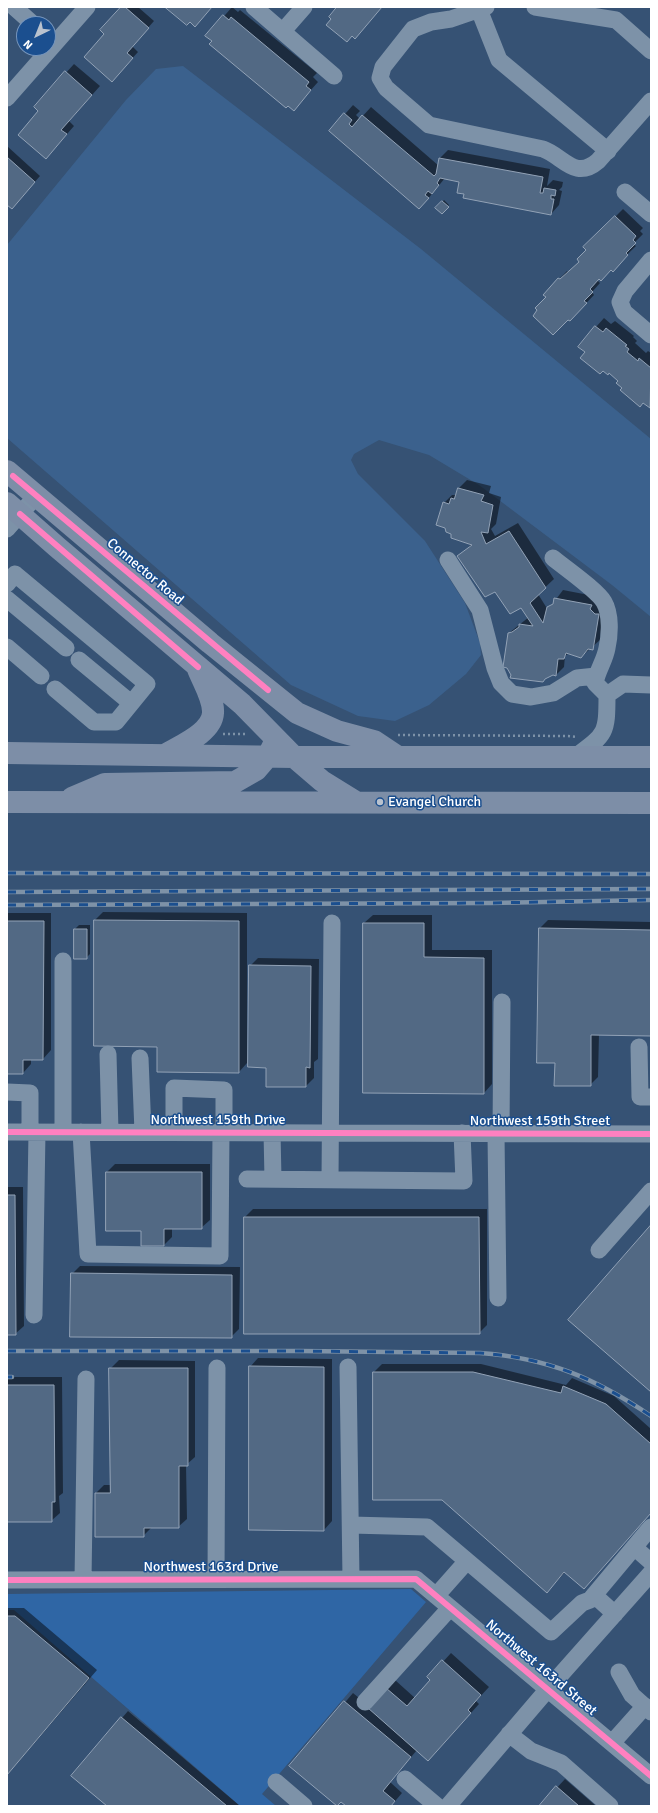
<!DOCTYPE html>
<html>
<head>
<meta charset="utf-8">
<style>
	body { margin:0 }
	#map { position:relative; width:658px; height:1813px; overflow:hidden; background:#365274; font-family:Signika,sans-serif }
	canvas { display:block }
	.frame { position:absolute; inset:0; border:8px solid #fff; pointer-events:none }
	.north { position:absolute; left:16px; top:16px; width:40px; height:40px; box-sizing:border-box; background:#1b4f8f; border:1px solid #7695bc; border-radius:50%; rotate:223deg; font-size:11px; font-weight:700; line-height:16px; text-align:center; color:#fff }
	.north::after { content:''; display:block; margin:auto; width:14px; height:18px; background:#b9c2ce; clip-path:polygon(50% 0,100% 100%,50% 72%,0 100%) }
</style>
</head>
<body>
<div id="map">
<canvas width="658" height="1813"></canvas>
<div class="frame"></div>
<div class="north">N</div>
</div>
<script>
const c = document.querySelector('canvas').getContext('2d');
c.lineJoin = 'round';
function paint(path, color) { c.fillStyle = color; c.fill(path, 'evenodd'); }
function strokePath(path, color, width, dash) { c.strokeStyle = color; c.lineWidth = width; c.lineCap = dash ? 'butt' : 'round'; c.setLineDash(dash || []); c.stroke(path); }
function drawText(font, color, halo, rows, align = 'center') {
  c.font = font + ' Signika,sans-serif'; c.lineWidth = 3; c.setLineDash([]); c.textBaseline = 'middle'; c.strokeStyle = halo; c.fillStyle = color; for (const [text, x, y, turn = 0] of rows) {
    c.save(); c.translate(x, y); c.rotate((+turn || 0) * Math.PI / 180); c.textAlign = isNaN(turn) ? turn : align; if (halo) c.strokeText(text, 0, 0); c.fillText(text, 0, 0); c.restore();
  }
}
const green = new Path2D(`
	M411 1589 426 1602 262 1794 276 1806H240L14 1610H7V1594Z`);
const water = new Path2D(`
	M183 66 421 249 651 439V617L612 585 479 485 429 455 379 440 354 454 351 460 358 474 425 541 465 603 480 643 481 655 466 674 429 705 395 721 358 716 291 685 7 438V245L126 100 156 69Z`);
const shadow = new Path2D(`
	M122 7H138L154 21 132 46 138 52 118 74 106 33Z
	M232 7 238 12 240 10 317 73 313 77 318 82 294 109 207 36Z
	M74 64 100 86 69 121 74 126 54 149 40 111 35 107Z
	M353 105 360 111 356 115 360 119 371 107 439 166 440 158 448 150 550 169 547 186 553 180 563 182 562 187 559 190 562 191 559 205 551 214 465 193 460 181 445 178 427 200 330 131Z
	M7 146 40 176 18 201 7 203Z
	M444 200 449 205 442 213 437 208Z
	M623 209 643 228 640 231 643 234 633 244 636 246 601 280 599 278 597 280 600 283 592 292 594 295 570 320 544 295 567 271 568 272 580 261 587 250 585 247Z
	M604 318 611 324 615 321 634 336 633 337 637 341 635 343 646 353 648 351 651 353 650 407 624 388 619 381 579 346Z
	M467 480 491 486 489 493 501 497 496 524 491 529 495 536 518 523 554 579 538 594 548 610 563 590 599 597 603 607 600 640 581 657 569 653 565 656 564 667 556 675 509 633 529 617 522 606 495 590 459 556 472 544 444 503 452 495H455L459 488Z
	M103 912 247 913V1063L239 1072 95 920Z
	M7 913H51V1050L43 1059H31V1064L23 1073H7Z
	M373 915H432V950H492V1084L484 1093 364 923Z
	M548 920 651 922V1035L599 1034 598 1077 590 1085 556 1062 540 928Z
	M79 925H90V954L86 958 75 929Z
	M258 958 319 959 318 1059 314 1062V1078L306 1086 267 1067 250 966Z
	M115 1164H210V1220L201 1228H172V1237L164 1245 142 1230 107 1172Z
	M7 1187H23L24 1326 15 1334H7Z
	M253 1209H487V1325L479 1333H245V1217Z
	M80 1266 240 1267 239 1329 231 1337 72 1274Z
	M258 1358 332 1359V1521L324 1530 250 1367Z
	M119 1360 195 1361V1457L186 1465 187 1519 178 1527H152L143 1536 96 1493 104 1485H111L110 1369Z
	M382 1364H481L566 1385 572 1378 614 1396 651 1429V1513L565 1572 555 1583 442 1499H374V1372Z
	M7 1377H62L63 1493 59 1496 60 1513 51 1521H7Z
	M7 1608H24L97 1670 7 1775Z
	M451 1653 489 1687 476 1701 479 1704 436 1752 417 1750 390 1782 402 1793 391 1806H348L291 1766 353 1693 370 1707 395 1680 415 1698 432 1680 429 1677Z
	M128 1711 240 1806H108L72 1776Z
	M565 1779 596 1806H540Z`);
const building = new Path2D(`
	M121 7H125L149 28 127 53 133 58 112 82 84 57 104 34 100 30Z
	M165 7H212L195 27 190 22 187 25Z
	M337 7H382L355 39 352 36 347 42 326 25 331 19 329 17Z
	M223 15 229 20 231 17 309 82 306 86 311 90 294 111 288 106 286 108 209 44 212 41 205 36Z
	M65 71 92 95 61 130 67 134 46 159 18 135 38 111 34 107Z
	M344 113 352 120 349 124 352 127 362 115 434 176 436 174 439 158 543 177 540 193H543L544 188 556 190 555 196 551 195V199H554L551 215 463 198 464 194 457 193 459 182 440 178 437 183 439 185 432 194 428 191 425 195 429 198 419 209 329 131Z
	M7 157 35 182 12 209 7 205Z
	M442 201 449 207 442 214 435 208Z
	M615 216 636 236 633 240 636 243 626 253 628 255 613 272 611 270 601 281 599 279 590 289 593 292 584 301 587 303 570 321 568 320 553 335 533 316 537 310 535 308 546 297 543 295 558 278 560 279 579 262 577 259 586 250 583 247Z
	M595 326 603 332 606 328 627 345 625 346 629 349 627 352 638 361 639 358 651 368 650 408 643 403 640 407 620 390 622 388 616 383 618 381 609 373 608 375 603 371 600 374 580 358 585 352 578 347Z
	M458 488 484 495 481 501 493 505 488 533 481 532 486 544 509 531 546 588 530 603 543 623 547 607 553 604 554 598 592 605 590 609 595 614H599L593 650 588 649 581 658 566 653 564 659H558L556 676 553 675 545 679 543 682 510 678 511 675 507 668 503 667 508 633 512 632 519 627V624L533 626 521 608 510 614 495 592 485 597 457 556 472 545 451 538V534L446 532 445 528 436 525 443 502 449 504 451 498 454 499Z
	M94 920 239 921V1073L157 1072V1047L94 1046Z
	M7 921H44L43 1060H23V1074H7Z
	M363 923H424V957L484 958V1094L363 1093Z
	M539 928 651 930V1036L591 1035V1086H554L555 1063H537Z
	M74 929H87V959H74Z
	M249 965 311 966 310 1068 306 1067V1087H266V1068L248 1067Z
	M106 1172H202V1229H164V1246H141V1231H106Z
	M7 1195H15L16 1335H7Z
	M244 1217H479L480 1334H244Z
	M651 1225V1392L568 1320Z
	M71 1273 232 1275V1338L70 1337Z
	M249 1366 324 1367V1531L249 1530Z
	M109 1368H188V1466H179V1528H144V1537H95V1493H110Z
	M373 1372H473L561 1393 563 1386 606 1404 651 1444V1513L584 1589 564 1572 547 1593 442 1500H373Z
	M7 1385H54L55 1502H52V1522H7Z
	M7 1616H15L89 1678 7 1775Z
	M442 1660 481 1695 468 1710 471 1713 428 1761 368 1708 386 1688 407 1706 430 1680 427 1677Z
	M344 1701 411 1757 383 1791 395 1801 391 1806H346L341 1802 337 1806 289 1766Z
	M121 1717 227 1806H107L71 1776Z
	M556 1786 579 1806H539Z`);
const path = new Path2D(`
	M223 734H246
	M398 735 568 736 577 737`);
const minor = new Path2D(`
	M14 7 33 24
	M254 7 334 76
	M478 7 499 60 608 151
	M486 7 451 19 431 22 413 29 383 67 380 78 386 88 429 125 543 149C563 156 575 181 598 161L651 101
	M535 7 616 20 651 51
	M283 31 304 7
	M7 98 87 7
	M625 192 651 214
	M651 260 625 291 620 302 624 312 651 335
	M7 529 36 496
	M553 558C565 568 597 590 604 602 611 614 610 635 607 648 605 660 597 671 595 683L607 695
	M448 560 480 610 495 668 501 683 512 694 531 697 553 693 577 678 596 676
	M7 584 15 574 147 684 116 722H94L55 689
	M7 599 66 648
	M7 647 41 676
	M79 660 131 703
	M575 757C606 734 607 734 607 695L623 684 651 685
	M639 1047 640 1097H651
	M108 1054 110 1132
	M140 1058 143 1132
	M7 1092 30 1093V1132
	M7 1132 651 1134
	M63 1132V961
	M81 1132 88 1254 220 1256 221 1132
	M174 1132V1088L224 1090V1132
	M272 1132 273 1179
	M496 1134 498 1298
	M501 1134 502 1002
	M247 1179 464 1181 462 1133
	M330 1180 332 923
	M599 1250 651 1191
	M34 1315 37 1132
	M348 1367 351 1579
	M351 1525 427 1527 551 1632 582 1603 590 1600 651 1527
	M634 1547 651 1562
	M216 1579 217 1368
	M7 1580 416 1579 651 1776
	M83 1580 86 1379
	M594 1595 615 1614
	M436 1596 467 1561
	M619 1672 632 1695 651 1712
	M365 1702 450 1608
	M509 1734 531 1751 561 1763 610 1806
	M612 1743 645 1706
	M405 1779 437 1806
	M276 1782 304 1806
	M448 1806 548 1689 651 1573`);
const major = new Path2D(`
	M7 471 210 643 297 713 337 731 374 741 398 757
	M7 503 57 547 242 704 294 757 322 781 356 802
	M7 753 294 757H651
	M165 755C179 746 212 733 213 713 214 699 203 682 198 669
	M72 798 105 784 235 782 256 770 268 756 273 746
	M7 802 651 803`);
const rail = new Path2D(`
	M7 873 651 874
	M7 892 651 889
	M7 905 490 903 651 900
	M7 1351H300L480 1353C548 1358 595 1378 651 1416
	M7 1377H12`);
const cycleway = new Path2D(`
	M13 476 268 690
	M20 514 198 667
	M7 1132 651 1134
	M7 1580 416 1579 651 1776`);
const markers = [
	[380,802,4,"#b9c2ce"]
];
const streetNames = [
	["Connector Road",145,572,40],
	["Northwest 159th Drive",218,1120],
	["Northwest 159th Street",540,1121],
	["Northwest 163rd Drive",211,1567],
	["Northwest 163rd Street",541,1668,40]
];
const poiNames = [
	["Evangel Church",388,802]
];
paint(green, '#2f66a5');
paint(water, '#3b618d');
paint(shadow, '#0007');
paint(building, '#526984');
strokePath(building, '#92a2b6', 1);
strokePath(path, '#7d92a8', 2.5, [2, 3]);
strokePath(minor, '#7d92a8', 17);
strokePath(major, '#7d8ea7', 22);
strokePath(rail, '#7e92a7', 4.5);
strokePath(rail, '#1b4f8f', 3, [9]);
strokePath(cycleway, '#ff80c0', 6);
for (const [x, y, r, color] of markers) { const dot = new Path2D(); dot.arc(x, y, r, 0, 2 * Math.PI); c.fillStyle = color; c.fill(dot); strokePath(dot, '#1b4f8f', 1.5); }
drawText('14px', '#fff', '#1b4f8f', streetNames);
drawText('14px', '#fff', '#1b4f8f', poiNames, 'left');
</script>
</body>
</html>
